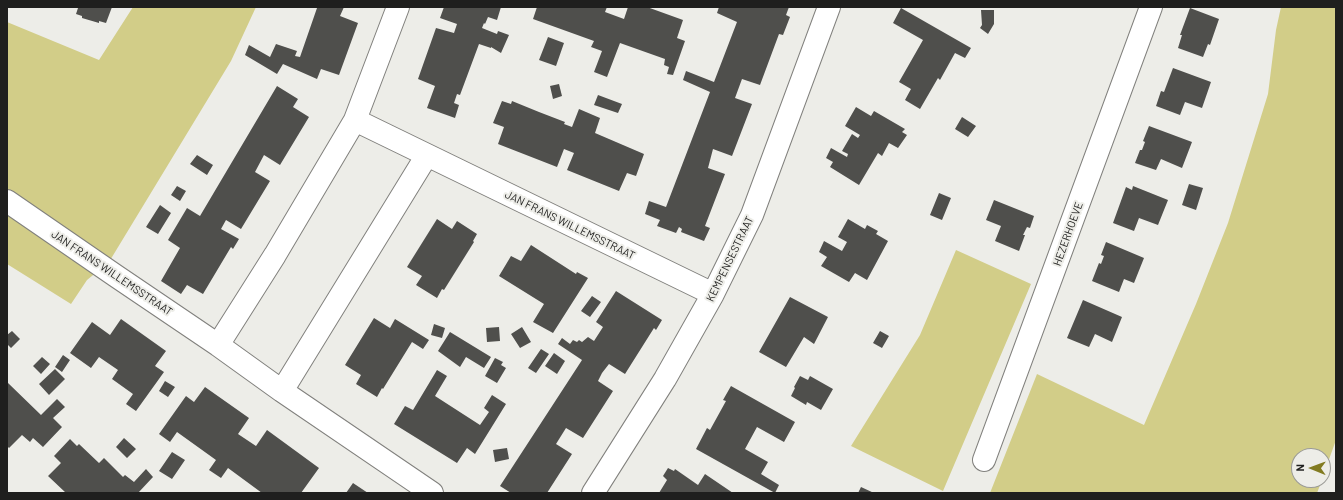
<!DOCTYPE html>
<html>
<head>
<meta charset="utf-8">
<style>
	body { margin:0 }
	#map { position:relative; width:1343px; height:500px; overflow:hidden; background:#edede8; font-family:Barlow,sans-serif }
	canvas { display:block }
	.frame { position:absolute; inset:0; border:8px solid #1f1f1e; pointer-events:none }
	.north { position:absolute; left:1291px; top:448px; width:40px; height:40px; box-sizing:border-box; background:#edede8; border:1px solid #9b9b97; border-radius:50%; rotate:271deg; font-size:11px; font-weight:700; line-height:16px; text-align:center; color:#1f1f1e }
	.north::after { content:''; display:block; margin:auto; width:14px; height:18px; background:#827b21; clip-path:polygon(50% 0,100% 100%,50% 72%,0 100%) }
</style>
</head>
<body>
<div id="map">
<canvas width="1343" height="500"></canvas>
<div class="frame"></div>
<div class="north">N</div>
</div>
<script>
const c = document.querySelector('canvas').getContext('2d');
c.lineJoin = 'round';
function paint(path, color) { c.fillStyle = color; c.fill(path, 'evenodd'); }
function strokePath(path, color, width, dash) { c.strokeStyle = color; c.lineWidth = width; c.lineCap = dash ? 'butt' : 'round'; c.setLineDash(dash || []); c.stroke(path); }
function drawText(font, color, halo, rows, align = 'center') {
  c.font = font + ' Barlow,sans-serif'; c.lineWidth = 4; c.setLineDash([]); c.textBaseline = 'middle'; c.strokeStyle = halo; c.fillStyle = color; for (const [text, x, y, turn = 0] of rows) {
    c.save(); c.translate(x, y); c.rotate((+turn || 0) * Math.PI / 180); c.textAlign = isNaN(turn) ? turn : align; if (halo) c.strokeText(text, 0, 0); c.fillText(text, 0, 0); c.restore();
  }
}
const green = new Path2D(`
	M133 7H256L231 61 109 262 87 280 71 304 7 264V22L99 60Z
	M1281 7H1336V440L1323 476V456H1299V480H1322L1317 493H990L1037 374 1144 425 1196 304 1228 223 1268 94 1276 30Z
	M956 250 1031 284 943 491 851 446 920 335Z`);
const building = new Path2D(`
	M76 7H112L106 23 99 21V23L82 18V16L76 14 78 8Z
	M314 7H344L340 16 358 23 339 75 321 69 317 79 283 64 277 74 245 55 249 45 270 57 276 44 297 51 295 56 300 57 317 8Z
	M444 7H501L497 20 488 17 485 24 484 23 482 28 497 34 498 31 509 35 501 53 491 47V48L479 44 460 95 457 94 454 103 459 105 455 118 427 108 435 86 418 79 436 28 454 33 457 24 440 18Z
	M537 7H607L605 12 624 19 628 7H647L683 20 677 38 685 41 673 75 667 74 669 67 664 65 665 59 620 43 607 77 594 72 602 51 591 47 594 41 533 19Z
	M719 7H789L786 15 790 17 783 35 779 34 760 85 742 79 735 98 752 104 732 156 713 149 708 168 725 174 705 226 710 228 704 241 681 232 682 229 679 227 676 233 657 226 660 220 645 214 649 201 666 207 710 92 683 80 686 71 714 82 737 22 717 13Z
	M901 8 971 48 965 58 955 53 940 80 938 78 920 109 905 100 911 89 899 82 923 40 893 23Z
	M1190 8 1219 19 1210 45 1208 44 1203 57 1178 48 1182 35H1180Z
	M981 10H994V24L988 34 980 28 982 25Z
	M548 37 564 43 556 66 539 60Z
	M1173 68 1211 82 1202 108 1185 102 1180 115 1156 106 1161 91 1164 92Z
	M559 84 562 96 553 99 550 86Z
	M277 86 298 99 293 107 309 117 280 165 264 155 255 172 270 181 241 229 226 220 221 229 239 239 233 249 231 247 203 294 187 285 181 294 161 281 180 248 168 240 187 208 200 216Z
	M598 95 622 104 618 113 594 105Z
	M502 101 511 104 512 101 539 112 565 122 564 124 572 127 579 109 600 118 595 133 644 154 636 176 627 173 619 191 567 170 574 153 564 149 557 167 498 144 504 127 493 123Z
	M856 107 871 116 874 111 905 129 902 132 907 135 898 148 889 143 882 156 878 153 859 185 830 167 833 162 826 158 831 148 847 157 848 154 842 151 852 134 858 138 860 135 845 126Z
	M962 117 976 126 968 137 955 129Z
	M1149 126 1192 142 1182 168 1161 159 1156 170 1135 163 1140 150H1142L1145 142 1143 141Z
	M197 155 213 165 207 175 190 164Z
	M1189 184 1203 188 1196 210 1182 205Z
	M177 186 186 191 180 201 171 195Z
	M1133 186 1168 200 1158 225 1139 218 1134 231 1113 223 1126 187 1132 190Z
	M939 193 951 198 942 220 930 215Z
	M994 200 1034 216 1030 228 1027 227 1023 235H1025L1019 251 995 241 1001 226 986 220Z
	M160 205 171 213 158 234 146 227Z
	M437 219 452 229 457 221 477 234 473 241 474 242 444 290 442 289 437 298 416 285 422 276 407 267Z
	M848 219 865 229 867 225 878 231 876 234 888 241 867 280 855 273 849 282 821 266 827 257 819 252 824 241 842 251 847 242 838 237Z
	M1106 242 1144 258 1134 283 1124 279 1119 292 1092 281 1099 263 1101 264 1104 256 1101 255Z
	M531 245 576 274 577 272 588 278 553 333 533 322 544 304 499 276 511 256 521 261Z
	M616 291 662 320 656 330 654 328 625 374 609 364 602 373 598 381 613 391 583 438 566 428 556 444 572 454 547 493H511L500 486 582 360 558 344 562 338 570 344 573 340 577 342 579 340 582 342 588 337 594 341 603 327 596 322Z
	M592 296 601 302 590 317 581 311Z
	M790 297 828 317 814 344 804 337 786 367 759 352Z
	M1083 300 1122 317 1112 342 1095 334 1089 347 1067 338Z
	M374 318 390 328 395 319 429 340 423 349 412 342 383 389 382 388 377 397 356 384 361 375 345 365Z
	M121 319 166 351 155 366 164 372 136 411 126 404 133 394 112 379 118 370 99 357 91 368 70 353 92 322 110 335Z
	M434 324 445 328 442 338 431 335Z
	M499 327 500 341 487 342 486 328Z
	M522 327 531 342 520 348 511 334Z
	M12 331 20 339 11 348 7 344V335Z
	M880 331 889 336 882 348 873 343Z
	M450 332 491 357 484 368 466 357 460 367 438 351Z
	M541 349 549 354 536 373 528 368Z
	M554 353 565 361 557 374 545 366Z
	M63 355 70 360 62 372 55 367Z
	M42 357 50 364 41 374 33 366Z
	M495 358 503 362 501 365 506 368 497 383 485 376Z
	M55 369 65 379 49 395 39 384Z
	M437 370 447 376 435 396 480 425 489 412 484 408 492 395 506 404 475 454 467 448 457 463 394 424 405 406 413 410Z
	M800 376 808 380 810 376 833 389 821 410 807 402 806 405 791 396 795 388 794 387Z
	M165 381 175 387 168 397 159 391Z
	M7 382 41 415 57 399 65 407 53 418 62 427 43 447 33 438 30 442 22 435 9 448 7 446Z
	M731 386 795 422 784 442 757 427 745 449 768 462 761 474 779 485 775 493 696 449 707 428 710 430 726 401 723 400Z
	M205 387 249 418 238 434 256 446 267 430 319 468 301 493H262L228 468 221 478 209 470 216 460 177 432 170 442 159 434 186 396 194 402Z
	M124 438 136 449 127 458 116 447Z
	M70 439 77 446 79 444 99 463 104 458 123 477 125 475 134 482 146 469 153 477 138 493H66L48 476 61 463 54 456Z
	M507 448 509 459 495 462 493 450Z
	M172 452 185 460 172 479 159 471Z
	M668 468 674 471 675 469 698 485 705 474 733 493H659L667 480 663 476Z
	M353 483 368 493H346Z
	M861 487 874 493H858Z`);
const minor = new Path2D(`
	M355 120 713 294
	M7 201 116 276 218 345 282 391 432 493
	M218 345 275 255 355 120 398 7
	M282 391 427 155
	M984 460 1151 7
	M593 493 665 379 713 294 752 215 829 7`);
const streetNames = [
	["JAN FRANS WILLEMSSTRAAT",570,225,26],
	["HEZERHOEVE",1068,234,-70],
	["KEMPENSESTRAAT",730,259,-64],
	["JAN FRANS WILLEMSSTRAAT",112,273,34]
];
paint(green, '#d2cd88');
paint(building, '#4f4f4c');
strokePath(minor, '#81807d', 24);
strokePath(minor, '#fff', 22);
drawText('11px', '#1f1f1e', '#edede8', streetNames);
</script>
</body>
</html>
